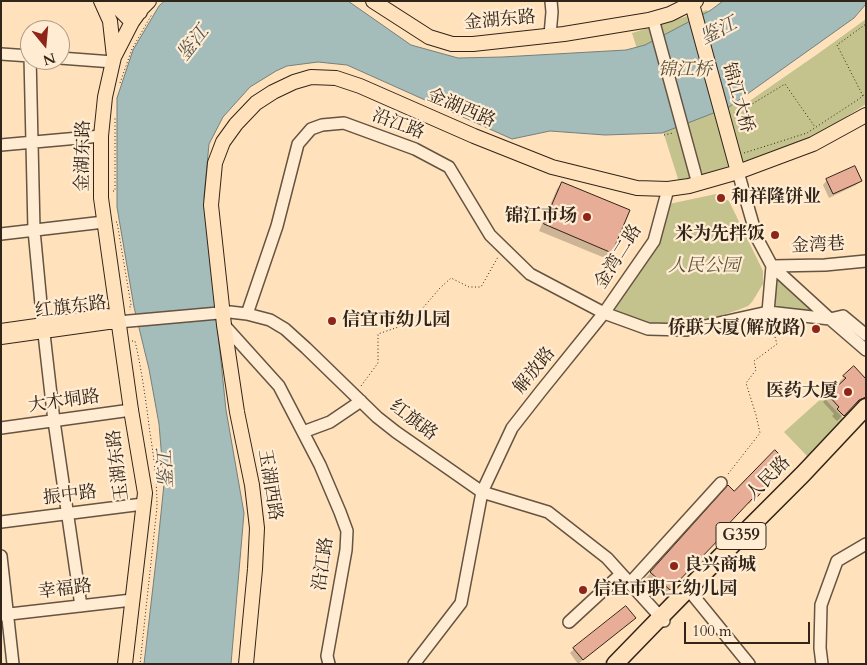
<!DOCTYPE html>
<html>
<head>
<meta charset="utf-8">
<style>
	body { margin:0 }
	#map { position:relative; width:867px; height:665px; overflow:hidden; background:#ffe2bb; font-family:Cardo,serif }
	canvas { display:block }
	.frame { position:absolute; inset:0; border:2px solid #312418; pointer-events:none }
	.north { position:absolute; left:20px; top:20px; width:50px; height:50px; box-sizing:border-box; background:#ffecd3; border:1px solid #ad9c88; border-radius:50%; rotate:163deg; font-size:14px; font-weight:700; line-height:20px; text-align:center; color:#312418 }
	.north::after { content:''; display:block; margin:auto; width:18px; height:22px; background:#8f2418; clip-path:polygon(50% 0,100% 100%,50% 72%,0 100%) }
	.scale { position:absolute; left:684px; top:622px; width:126px; height:22px; box-sizing:border-box; border:2px solid #312418; border-top:0; padding-left:6px; font-size:15px; line-height:18px; white-space:nowrap; color:#312418; -webkit-text-stroke:4px #ffecd3; paint-order:stroke }
</style>
</head>
<body>
<div id="map">
<canvas width="867" height="665"></canvas>
<div class="frame"></div>
<div class="north">N</div>
<div class="scale">100 m</div>
</div>
<script>
const c = document.querySelector('canvas').getContext('2d');
c.lineJoin = 'round';
function paint(path, color) { c.fillStyle = color; c.fill(path, 'evenodd'); }
function strokePath(path, color, width, dash) { c.strokeStyle = color; c.lineWidth = width; c.lineCap = dash ? 'butt' : 'round'; c.setLineDash(dash || []); c.stroke(path); }
function drawText(font, color, halo, rows, align = 'center') {
  c.font = font + ' Cardo,"Noto Serif SC",serif'; c.lineWidth = 4.5; c.setLineDash([]); c.textBaseline = 'middle'; c.strokeStyle = halo; c.fillStyle = color; for (const [text, x, y, turn = 0] of rows) {
    c.save(); c.translate(x, y); c.rotate((+turn || 0) * Math.PI / 180); c.textAlign = isNaN(turn) ? turn : align; if (halo) c.strokeText(text, 0, 0); c.fillText(text, 0, 0); c.restore();
  }
}
const green = new Path2D(`
	M707 10 738 109 819 53 866 19V104L810 140 679 182 632 33Z
	M716 194 729 201 763 271V284L752 302 748 306 738 310 704 321 690 323 647 324 613 310 660 240 666 210 669 204Z
	M776 278 819 313 775 306Z
	M823 397 845 420 807 456 784 432Z`);
const water = new Path2D(`
	M165 1H348L411 45 458 58 502 57 626 50 645 45 711 10 723 1H866V4L854 18 729 107 662 133 605 135 550 131 512 139 347 65 318 62 287 66 276 71 250 87 223 117 209 144 204 197 226 410 244 513 231 664H144L157 552 164 484 159 424 149 369 134 307 117 207V98L133 50 159 6Z`);
const shadow = new Path2D(`
	M827 180H860L856 185 829 198 823 185Z
	M562 183 611 252 605 258 539 231 557 189Z
	M853 368 866 396 858 403 852 406 837 421 832 416 834 414 823 402 841 385 838 383Z
	M787 464 749 504 747 502 719 532 722 534 664 595 646 578 723 492 734 493Z
	M630 622 578 664 570 653 574 649Z`);
const building = new Path2D(`
	M855 166 862 181 833 194 826 179Z
	M562 182 630 210 612 253 544 224Z
	M854 366 866 379V397L859 400 844 416 837 409 839 407 828 395 846 378 843 376Z
	M775 450 789 464 755 499 753 498 721 532 724 534 670 590 650 572 728 485 734 491Z
	M626 606 636 618 583 660 573 648Z`);
const path = new Path2D(`
	M120 83 132 49 152 14
	M863 96 837 45 866 24
	M734 113 739 112 785 84 815 127
	M664 135 673 133
	M744 153 807 133 859 99 866 93
	M113 191H115V116
	M116 222H117L131 305H130V310
	M132 341H135C142 371 146 402 150 433 154 458 157 482 157 507L140 664
	M361 386 378 363V334L410 323 440 288 451 278 469 287H481L498 257
	M728 474 760 433 756 415 746 383 756 370 754 361 777 344 771 323`);
const minor = new Path2D(`
	M653 19 698 184
	M550 35 552 12 551 1
	M1 54 30 56
	M30 56 34 230 43 325 54 421 81 606
	M60 58 113 62
	M1 145 101 136
	M738 172 757 238 772 266 830 319 843 316 866 335
	M1 234 104 222
	M772 266 825 265 866 261
	M768 312 772 266
	M247 314 277 226 298 144 311 129 322 125 344 123 415 149 449 167 490 235 530 274 604 313 648 329 687 330 768 312 830 319 866 350
	M118 322 230 312 247 314 270 320 285 329 306 348 377 417 396 432 482 492 548 512 607 558 664 621
	M224 325 279 386 320 465 340 512 347 531 346 550 327 656 329 664
	M1 428 131 410
	M303 432 330 422 361 401
	M1 522 143 504
	M1 556 13 664
	M630 583 721 483
	M692 594 749 664
	M1 615 132 600
	M569 622 621 574
	M414 664 461 603 482 492 512 428 541 391 604 313 654 241 668 189
	M822 664 820 648 821 605 837 561 866 544`);
const major = new Path2D(`
	M101 1 110 21 114 57
	M111 1 132 22
	M127 1 140 12
	M373 1 429 37 452 44H473L564 34 649 20 670 14 696 1
	M692 4 738 172
	M1 331 107 316 118 322H108L1 337
	M125 664 145 493 131 410 101 198V136L105 97 114 57 132 22 142 8 149 1
	M246 664 255 569 257 528 252 485 237 412 224 325 211 205 215 163 223 142 236 124 256 103 273 92 294 82 311 77 336 78 360 86 474 136 552 167 637 188 668 189 689 186 738 172 813 144 866 115`);
const highway = new Path2D(`
	M615 664 650 628 692 585 803 474 866 407`);
const markers = [
	[721,198,5,"#8f2418"],
	[587,217,5,"#8f2418"],
	[775,235,5,"#8f2418"],
	[332,321,5,"#8f2418"],
	[816,329,5,"#8f2418"],
	[848,392,5,"#8f2418"],
	[674,566,5,"#8f2418"],
	[583,590,5,"#8f2418"]
];
const shields = [
	[741,536,50]
];
const shieldNames = [
	["G359",741,536]
];
const streetNames = [
	["金湖东路",500,21,-5],
	["锦江大桥",737,98,74],
	["金湖西路",461,109,23],
	["沿江路",398,125,21],
	["金湖东路",84,156,-89],
	["金湾巷",818,246,-3],
	["金湾二路",619,257,-58],
	["红旗东路",71,308,-7],
	["解放路",535,371,-51],
	["大木垌路",64,402,-8],
	["红旗路",413,421,37],
	["玉湖东路",119,465,-97],
	["人民路",769,479,-45],
	["玉湖西路",269,485,81],
	["振中路",70,496,-7],
	["沿江路",324,564,-82],
	["幸福路",65,590,-7]
];
const parkNames = [
	["锦江桥",685,71],
	["人民公园",704,267]
];
const poiNames = [
	["和祥隆饼业",731,198],
	["锦江市场",577,217,"right"],
	["米为先拌饭",765,235,"right"],
	["信宜市幼儿园",342,321],
	["侨联大厦(解放路)",806,329,"right"],
	["医药大厦",838,392,"right"],
	["良兴商城",684,566],
	["信宜市职工幼儿园",593,590]
];
const waterNames = [
	["鉴江",719,32,-27],
	["鉴江",194,44,-52],
	["鉴江",167,469,-93]
];
paint(green, '#c4c28d');
paint(water, '#a4bcba');
strokePath(water, '#767f79', 1);
paint(shadow, '#0003');
paint(building, '#e8ad96');
strokePath(building, '#312418', 1);
strokePath(minor, '#645441', 14);
strokePath(major, '#312418', 16);
strokePath(highway, '#312418', 19);
strokePath(path, '#312418', 1, [1, 2.5]);
strokePath(minor, '#ffecd3', 11);
strokePath(major, '#ffe2bb', 14);
strokePath(highway, '#ffe2bb', 16);
for (const [x, y, r, color] of markers) { const dot = new Path2D(); dot.arc(x, y, r, 0, 2 * Math.PI); c.fillStyle = color; c.fill(dot); strokePath(dot, '#ffecd3', 2); }
for (const [x, y, w] of shields) { const box = new Path2D(); box.roundRect(x - w / 2, y - 13.5, w, 27, 4); c.fillStyle = '#ffecd3'; c.fill(box); strokePath(box, '#312418', 1); }
drawText('bold 16px', '#312418', null, shieldNames);
drawText('18px', '#312418', '#ffecd3', streetNames);
drawText('italic 18px', '#5d533b', '#ffecd3', parkNames);
drawText('bold 18px', '#312418', '#ffecd3', poiNames, 'left');
drawText('italic 19px', '#545249', '#ffecd3', waterNames);
</script>
</body>
</html>
